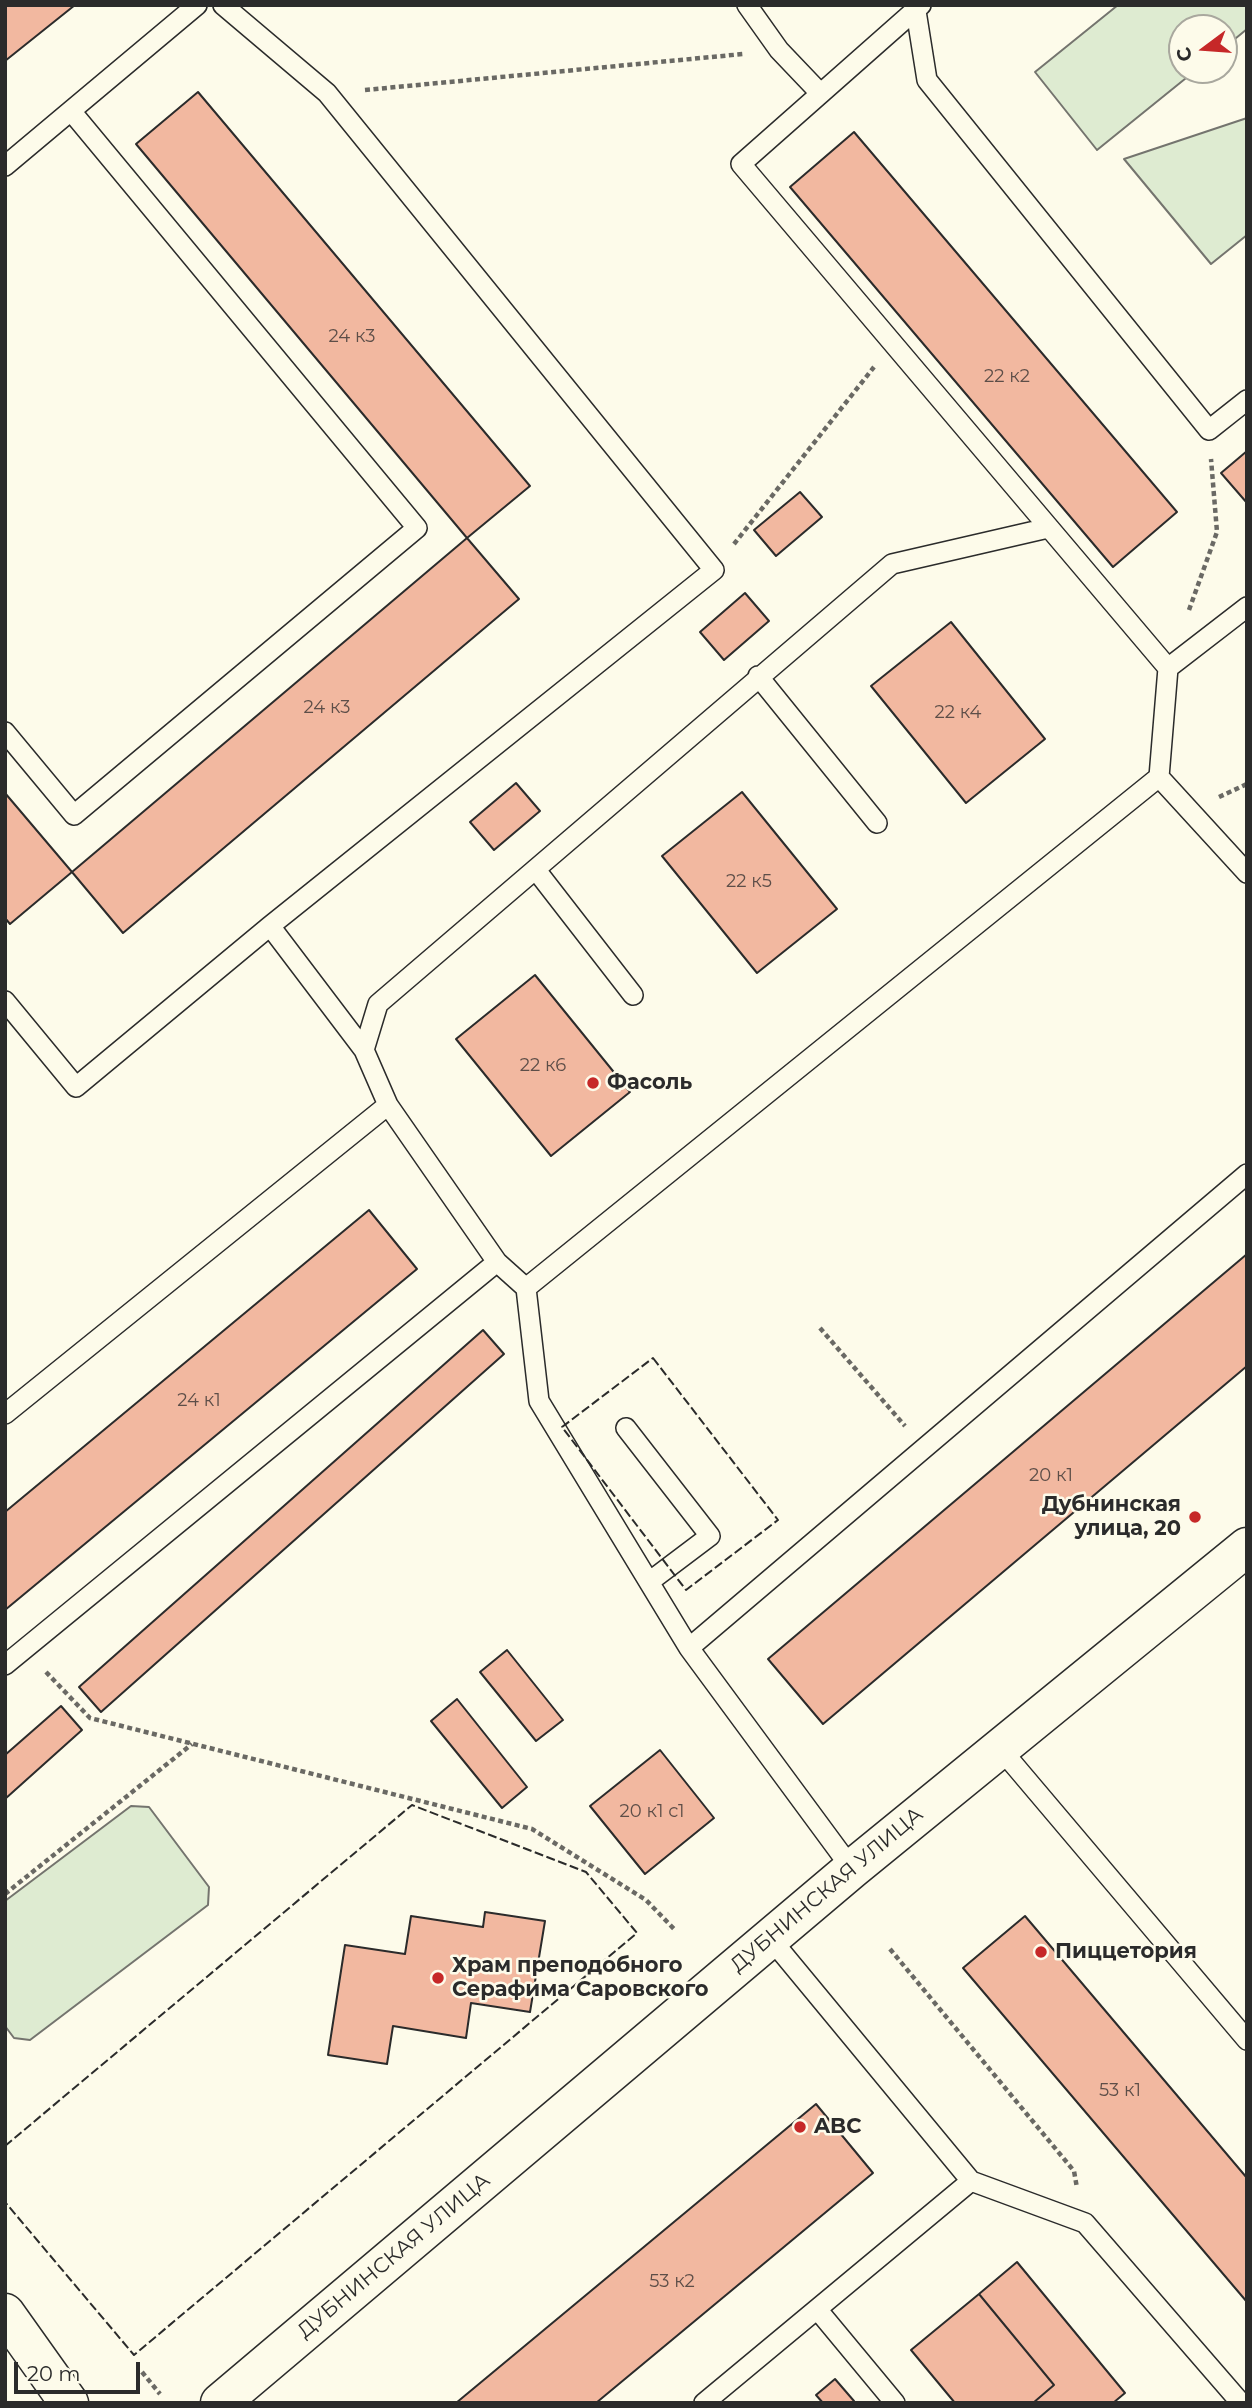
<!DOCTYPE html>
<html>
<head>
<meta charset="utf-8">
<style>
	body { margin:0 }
	#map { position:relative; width:1252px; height:2408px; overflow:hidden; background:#fdfbea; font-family:Montserrat,sans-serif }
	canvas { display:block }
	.frame { position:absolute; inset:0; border:7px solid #2b2b2b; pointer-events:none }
	.north { position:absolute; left:1168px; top:14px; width:70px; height:70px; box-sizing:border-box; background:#fdfbea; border:2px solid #a9a89e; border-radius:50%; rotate:254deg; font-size:19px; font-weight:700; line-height:28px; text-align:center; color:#2b2b2b }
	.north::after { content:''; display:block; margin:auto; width:24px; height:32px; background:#c62828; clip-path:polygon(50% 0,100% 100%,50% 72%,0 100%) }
	.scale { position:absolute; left:14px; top:2362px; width:126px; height:32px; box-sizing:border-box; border:4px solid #2b2b2b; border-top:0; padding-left:9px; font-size:21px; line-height:24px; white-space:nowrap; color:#2b2b2b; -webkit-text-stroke:5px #fdfbea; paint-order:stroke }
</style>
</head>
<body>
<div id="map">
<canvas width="1252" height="2408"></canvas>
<div class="frame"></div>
<div class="north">С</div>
<div class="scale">20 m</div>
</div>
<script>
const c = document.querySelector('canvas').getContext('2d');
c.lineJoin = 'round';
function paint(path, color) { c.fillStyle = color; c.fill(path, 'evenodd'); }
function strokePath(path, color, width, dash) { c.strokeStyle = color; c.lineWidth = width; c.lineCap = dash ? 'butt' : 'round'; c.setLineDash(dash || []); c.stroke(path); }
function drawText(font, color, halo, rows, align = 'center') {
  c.font = font + ' Montserrat,sans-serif'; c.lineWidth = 5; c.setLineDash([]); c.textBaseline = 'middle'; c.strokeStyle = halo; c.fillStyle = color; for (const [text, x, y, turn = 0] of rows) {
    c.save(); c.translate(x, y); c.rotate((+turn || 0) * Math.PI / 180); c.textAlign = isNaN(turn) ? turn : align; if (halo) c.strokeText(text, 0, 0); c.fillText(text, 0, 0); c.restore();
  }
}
const green = new Path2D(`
	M1118 5H1247V29L1224 48V28H1182V70H1196L1097 150 1035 72Z
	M1247 118V235L1211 264 1124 159Z
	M131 1806 149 1807 209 1887 208 1905 30 2040 14 2038 5 2026V1901Z`);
const building = new Path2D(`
	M5 5H75L5 61Z
	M198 92 530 486 467 538 136 144Z
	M854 132 1177 512 1113 567 790 187Z
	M1247 451V503L1221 473Z
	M800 492 822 517 776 556 754 530Z
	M467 538 519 599 123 933 72 872Z
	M745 593 769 621 724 660 700 632Z
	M951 622 1045 739 966 803 871 686Z
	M516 783 540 811 494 850 470 822Z
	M742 792 837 909 757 973 662 856Z
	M5 793 72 872 10 924 5 918Z
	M535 975 630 1092 551 1156 456 1039Z
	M369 1210 417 1269 5 1610V1512Z
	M1247 1254V1366L823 1724 768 1659Z
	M483 1330 504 1354 101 1712 79 1687Z
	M507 1650 563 1720 536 1741 480 1672Z
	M457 1699 527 1787 502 1808 431 1721Z
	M61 1706 82 1730 5 1799V1755Z
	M660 1750 714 1818 645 1874 590 1806Z
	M485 1912 545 1921 530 2012 471 2003 466 2038 393 2026 387 2064 328 2055 345 1945 405 1954 411 1916 483 1927Z
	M1025 1916 1247 2178V2302L963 1968Z
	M816 2104 873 2173 596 2403H456Z
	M1017 2262 1125 2393 1113 2403H1033L1054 2385 979 2294Z
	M979 2294 1054 2385 1033 2403H955L911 2350Z
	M835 2379 854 2401 852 2403H823L816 2395Z`);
const path = new Path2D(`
	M365 90 743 54
	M734 544 874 367
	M1189 610 1217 532 1211 459
	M1219 797 1247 784
	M820 1328 905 1426
	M46 1672 90 1718 532 1829 646 1900 675 1930
	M5 1894 192 1744
	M890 1949 1074 2171 1077 2188
	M142 2372 160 2394`);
const service = new Path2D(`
	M747 5 779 50 820 93
	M921 5 741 164 1168 668
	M916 11 927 80 1209 430 1247 400
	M5 166 197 5
	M758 676 877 823
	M5 732 74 815 417 528 71 111
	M1159 777 1247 873
	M536 870 633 995
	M270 926 364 1050 388 1105 497 1262 526 1288 539 1401 689 1648
	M5 1001 76 1087 270 926 714 570 327 93 223 5
	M364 1050 378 1004 892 564 1048 528
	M526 1288 1159 777 1168 668 1247 607
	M5 1414 388 1105
	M626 1428 710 1536 649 1582
	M5 1665 497 1262
	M999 1747 1247 2040
	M852 1869 689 1648 1247 1174
	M770 1938 971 2181 1085 2223 1241 2403
	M817 2309 895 2403
	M704 2403 971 2181`);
const tertiary = new Path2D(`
	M5 2313 69 2403`);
const secondary = new Path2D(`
	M220 2403 852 1869 1247 1547`);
const fence = new Path2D(`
	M653 1358 778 1520 686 1590 562 1427Z
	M5 2146 412 1805 586 1872 637 1933 134 2355 5 2202`);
const markers = [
	[593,1083,7,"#c62828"],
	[1195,1517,7,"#c62828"],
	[1041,1952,7,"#c62828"],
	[438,1978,7,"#c62828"],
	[800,2127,7,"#c62828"]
];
const numberNames = [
	["24 к3",352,337],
	["22 к2",1007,377],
	["24 к3",327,708],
	["22 к4",958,713],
	["22 к5",749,882],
	["22 к6",543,1066],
	["24 к1",199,1401],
	["20 к1",1051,1476],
	["20 к1 с1",652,1812],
	["53 к1",1120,2091],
	["53 к2",672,2282]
];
const poiNames = [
	["Фасоль",607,1083],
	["Дубнинская",1181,1505,"right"],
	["улица, 20",1181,1529,"right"],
	["Пиццетория",1055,1952],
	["Храм преподобного",452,1966],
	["Серафима Саровского",452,1990],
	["ABC",814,2127]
];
const streetNames = [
	["ДУБНИНСКАЯ УЛИЦА",827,1890,-40],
	["ДУБНИНСКАЯ УЛИЦА",394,2256,-40]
];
paint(green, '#deebd1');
strokePath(green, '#74746e', 2);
paint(building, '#f2b8a0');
strokePath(building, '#2b2b2b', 2);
strokePath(service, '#2b2b2b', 22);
strokePath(tertiary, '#2b2b2b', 41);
strokePath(secondary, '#2b2b2b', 41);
strokePath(path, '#6a6964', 4.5, [5, 3.5]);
strokePath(service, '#fdfbea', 19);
strokePath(tertiary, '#fdfbea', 38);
strokePath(secondary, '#fdfbea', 38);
strokePath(fence, '#2b2b2b', 2, [9, 3.5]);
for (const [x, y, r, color] of markers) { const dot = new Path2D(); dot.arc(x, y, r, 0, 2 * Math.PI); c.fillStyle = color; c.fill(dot); strokePath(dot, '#fdfbea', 2.5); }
drawText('18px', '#5d4e48', null, numberNames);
drawText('bold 21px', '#2b2b2b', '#fdfbea', poiNames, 'left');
drawText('21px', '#2b2b2b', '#fdfbea', streetNames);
</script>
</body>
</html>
